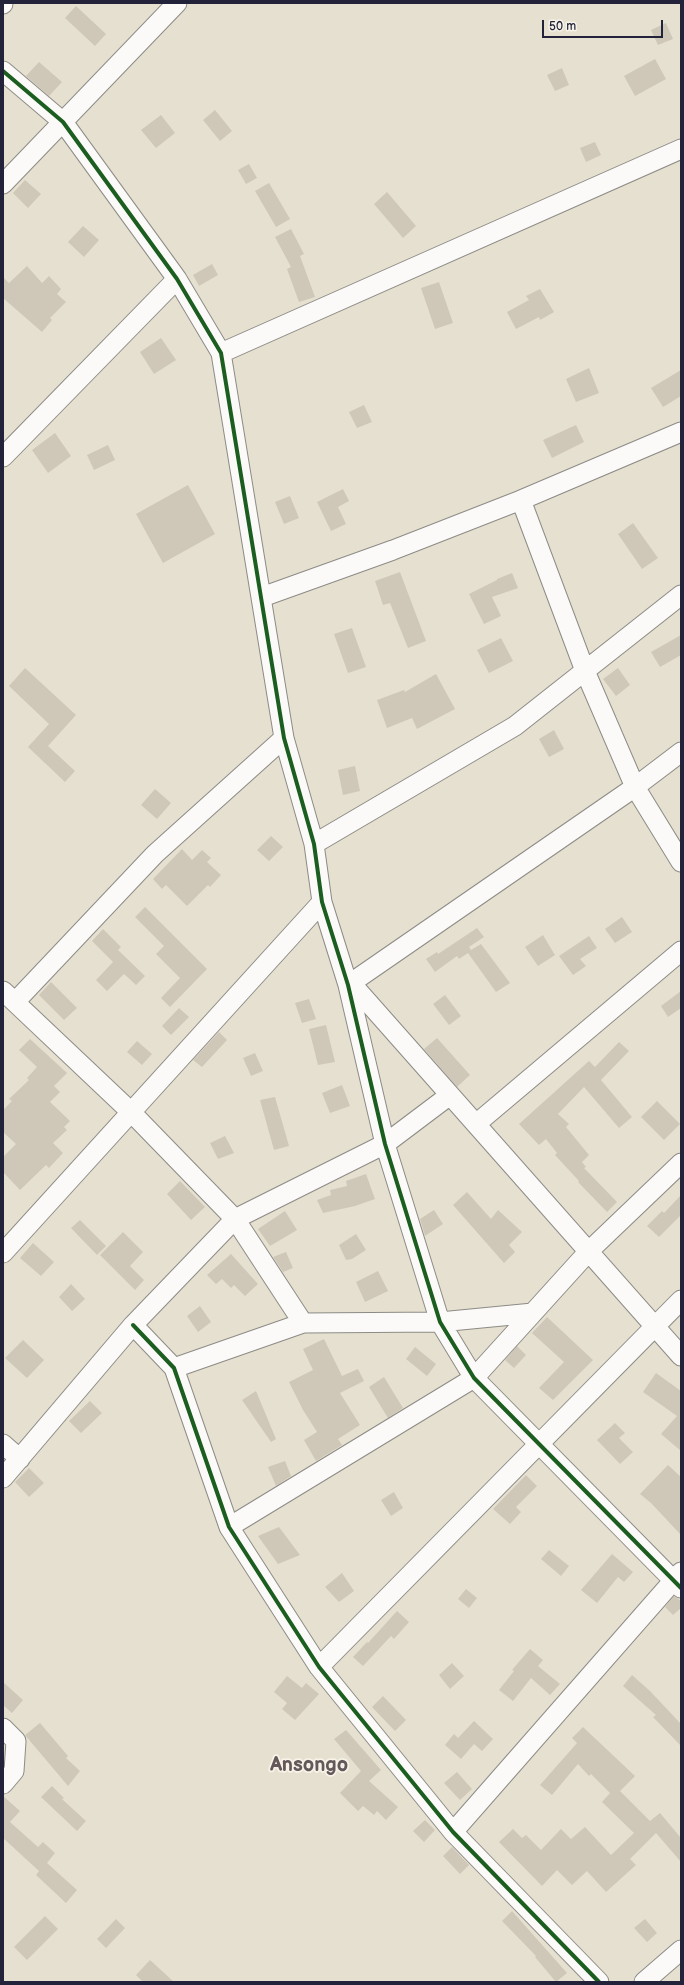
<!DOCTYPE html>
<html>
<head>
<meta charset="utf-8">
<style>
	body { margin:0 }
	#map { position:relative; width:684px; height:1985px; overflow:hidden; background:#e5e0cf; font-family:"Balsamiq Sans",sans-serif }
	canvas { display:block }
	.frame { position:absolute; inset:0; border:4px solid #22223b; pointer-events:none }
	.scale { position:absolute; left:542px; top:20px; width:121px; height:18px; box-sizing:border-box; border:2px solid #22223b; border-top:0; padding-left:5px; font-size:12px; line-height:14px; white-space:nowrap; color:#22223b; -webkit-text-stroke:3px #f7f3e8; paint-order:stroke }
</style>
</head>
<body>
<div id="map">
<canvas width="684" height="1985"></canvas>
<div class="frame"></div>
<div class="scale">50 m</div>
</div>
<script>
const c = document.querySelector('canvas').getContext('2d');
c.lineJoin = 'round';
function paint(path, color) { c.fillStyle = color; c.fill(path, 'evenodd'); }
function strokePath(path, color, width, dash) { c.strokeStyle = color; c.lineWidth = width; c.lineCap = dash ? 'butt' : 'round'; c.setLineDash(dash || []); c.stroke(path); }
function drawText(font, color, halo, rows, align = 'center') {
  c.font = font + ' "Balsamiq Sans",sans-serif'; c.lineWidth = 3.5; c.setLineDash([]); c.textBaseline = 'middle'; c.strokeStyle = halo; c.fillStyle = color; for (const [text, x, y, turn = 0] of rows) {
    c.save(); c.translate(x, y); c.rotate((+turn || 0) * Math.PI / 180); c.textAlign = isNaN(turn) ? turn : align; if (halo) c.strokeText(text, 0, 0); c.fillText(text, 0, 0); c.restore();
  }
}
const building = new Path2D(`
	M76 6 106 34 95 46 65 18Z
	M666 23 673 39 658 45 651 30Z
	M655 59 666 79 635 96 624 76Z
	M39 62 62 82 49 96 26 76Z
	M562 68 569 85 555 91 547 75Z
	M215 110 232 131 220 141 203 120Z
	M161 115 175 133 156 148 141 130Z
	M595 142 601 155 586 162 580 148Z
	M249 164 257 178 246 184 238 170Z
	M25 180 41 194 28 208 13 193Z
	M269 183 290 219 276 227 255 191Z
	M387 192 416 226 403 238 374 204Z
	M83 226 99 240 84 257 68 242Z
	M291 229 304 254 300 256 315 297 299 302 287 269 291 267 275 237Z
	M212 264 218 275 199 286 193 275Z
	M27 266 42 283 49 276 61 289 57 294 66 302 50 318 52 320 42 332 3 298V277L9 283Z
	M439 282 453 323 435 329 421 288Z
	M540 289 554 312 540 320 539 317 516 329 507 312 529 300 526 296Z
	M161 338 176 360 154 374 140 352Z
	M589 368 599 393 576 402 566 379Z
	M681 370V396L663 407 651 388Z
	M364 405 372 422 357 428 349 412Z
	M576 425 584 442 552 458 543 440Z
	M55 433 71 456 48 473 32 450Z
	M108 445 115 460 94 470 87 455Z
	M188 485 215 534 163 563 136 514Z
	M343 489 349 501 338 507 346 524 331 531 317 502Z
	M290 496 299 518 284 524 275 502Z
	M633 523 658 558 642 569 618 534Z
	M400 572 426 641 408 648 390 603 383 605 375 581Z
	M512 573 518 588 492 597 501 616 484 624 469 594 497 580V579Z
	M352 628 366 667 348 673 334 634Z
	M681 635V655L660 667 651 652Z
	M501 638 513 661 489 673 477 650Z
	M25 668 76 715 48 746 75 771 65 782 28 747 49 724 9 686Z
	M618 668 630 685 616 696 603 679Z
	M436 674 455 709 417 729 412 718 387 728 377 700 404 690 405 692Z
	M554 730 564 749 549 757 539 739Z
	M355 766 360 791 343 795 338 770Z
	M155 789 171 803 157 819 141 805Z
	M271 836 283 847 269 861 257 850Z
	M182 849 192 860 202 850 211 858 207 862 221 875 210 887 208 885 187 906 166 885 162 889 153 879Z
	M145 907 207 969 170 1007 161 998 180 978 156 954 164 946 135 917Z
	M622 917 632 932 615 943 605 929Z
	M477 928 484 937 469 947 471 950 481 944 510 983 496 992 468 953 459 959 457 956 435 972 426 959 437 952 438 954Z
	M103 929 121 947 118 950 145 976 136 985 124 974 107 991 96 980 113 962 92 941Z
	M543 935 555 955 538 966 525 947Z
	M589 936 597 948 580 959 586 966 573 975 559 956Z
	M51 982 77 1008 64 1020 39 995Z
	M681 991V1008L668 1017 661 1006Z
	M445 995 461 1016 449 1025 433 1004Z
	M309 999 316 1019 302 1023 295 1003Z
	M179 1008 189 1017 171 1035 162 1026Z
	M326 1025 335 1062 318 1065 309 1029Z
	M219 1032 227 1040 202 1067 193 1060Z
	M437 1038 470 1075 457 1087 424 1049Z
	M30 1039 67 1073 54 1086 60 1092 50 1102 70 1121 64 1127 67 1130 53 1143 63 1153 49 1168 46 1165 20 1190 3 1172V1157L16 1144 3 1132V1110L12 1101 9 1099 29 1080 27 1078 37 1067 19 1050Z
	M137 1041 152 1054 142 1065 127 1052Z
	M619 1042 629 1051 601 1080 632 1117 619 1128 584 1087 558 1114 569 1124 566 1127 589 1155 582 1162 586 1167 584 1168 617 1202 607 1212 578 1182 579 1181 555 1155 557 1153 546 1139 539 1145 519 1124 589 1061 595 1067Z
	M255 1053 263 1071 251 1076 243 1058Z
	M342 1085 350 1106 330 1113 322 1093Z
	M275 1097 289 1146 274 1150 260 1100Z
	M657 1101 680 1124 664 1140 641 1117Z
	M225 1136 234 1153 218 1159 210 1143Z
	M366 1174 375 1199 355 1206 323 1213 317 1200 331 1195 330 1190 347 1186 346 1181Z
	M180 1181 205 1207 191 1220 167 1194Z
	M467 1192 491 1219 498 1210 522 1232 509 1245 515 1252 504 1263 453 1205Z
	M681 1195V1215L659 1237 647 1226 662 1211 664 1213Z
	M434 1210 443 1224 425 1236 420 1219Z
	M285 1211 297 1230 270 1246 258 1229Z
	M80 1220 106 1246 97 1255 71 1228Z
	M123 1232 143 1252 130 1266 144 1280 135 1290 100 1255Z
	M356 1234 366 1250 352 1259 346 1260 339 1245Z
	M33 1243 54 1262 41 1276 20 1258Z
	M286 1252 293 1268 283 1272 273 1257Z
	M231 1254 258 1284 245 1296 234 1285 231 1288 222 1279 216 1284 207 1275Z
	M378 1271 388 1291 365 1302 356 1282Z
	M71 1284 85 1299 72 1311 59 1297Z
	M200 1306 211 1322 198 1332 187 1316Z
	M547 1317 593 1360 553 1400 539 1388 564 1362 532 1333Z
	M324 1339 342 1376 358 1369 364 1381 340 1393 360 1425 338 1439 342 1445 316 1461 304 1440 317 1432 303 1410 289 1382 313 1370 303 1349Z
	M23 1340 44 1360 27 1378 5 1358Z
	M517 1346 526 1355 514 1368 505 1360Z
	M415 1347 436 1364 427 1376 406 1359Z
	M656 1373 681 1391V1451L661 1434 677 1416 643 1392Z
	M384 1377 403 1408 388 1418 369 1387Z
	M256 1391 276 1439 271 1442 242 1400Z
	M90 1401 102 1413 81 1433 69 1421Z
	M615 1423 625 1433 619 1438 633 1452 620 1464 597 1440Z
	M285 1461 291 1476 276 1486 268 1467Z
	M668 1465 681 1477V1535L651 1503 640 1494Z
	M29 1468 44 1483 29 1497 15 1482Z
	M526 1475 537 1486 516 1507 521 1512 510 1524 493 1509Z
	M394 1492 403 1508 391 1516 381 1500Z
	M279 1527 300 1555 278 1564 258 1536Z
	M549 1550 569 1566 561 1576 541 1559Z
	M612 1554 633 1572 624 1582 618 1577 597 1603 581 1590Z
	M342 1573 354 1591 339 1602 325 1587Z
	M466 1589 477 1598 469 1608 458 1599Z
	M674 1596 681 1601V1608L673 1615 665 1607Z
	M397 1611 409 1622 394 1639 391 1636 363 1666 353 1657 367 1642 368 1643Z
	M530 1649 543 1660 538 1666 560 1684 550 1695 531 1678 513 1701 499 1690 514 1671 512 1670Z
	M452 1663 464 1676 450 1689 439 1675Z
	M632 1675 650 1691 681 1724V1746L653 1717 656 1715 623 1686Z
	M287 1676 302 1688 306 1683 319 1694 295 1720 282 1709 287 1703 274 1692Z
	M3 1682 23 1700 12 1713 3 1705Z
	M383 1696 406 1720 395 1731 372 1707Z
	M474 1721 493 1739 482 1751 474 1744 461 1759 445 1745 454 1734 458 1738Z
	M40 1723 68 1756 66 1758 80 1771 68 1786 25 1735Z
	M583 1727 635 1776 620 1791 650 1821 660 1813 681 1838V1862L656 1833 630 1859 636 1865 606 1892 587 1871 572 1885 557 1870 542 1886 499 1842 513 1829 522 1838 526 1835 541 1850 561 1829 571 1839 585 1827 611 1855 634 1833 602 1802 610 1793 591 1774 589 1776 578 1764 552 1795 540 1785 577 1743 572 1738Z
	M346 1730 381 1770 369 1781 398 1807 386 1820 377 1811 374 1815 363 1806 358 1811 340 1793 361 1771 334 1739Z
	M457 1772 472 1789 460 1800 444 1783Z
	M52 1786 64 1798 62 1799 86 1821 77 1831 41 1797Z
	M3 1796 20 1811 10 1822 38 1847 43 1842 55 1853 47 1863 77 1890 66 1903 36 1875 39 1871 3 1838Z
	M425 1820 435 1830 424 1842 413 1831Z
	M452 1847 469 1865 460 1874 443 1856Z
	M512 1911 567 1973 556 1982 535 1957 536 1956 502 1921Z
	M45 1916 58 1929 27 1960 14 1947Z
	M116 1919 125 1928 106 1948 97 1939Z
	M645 1919 657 1933 647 1942 634 1928Z
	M150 1960 174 1982H143L136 1975Z`);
const minor = new Path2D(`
	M3 4V3
	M3 71 63 122 177 279 221 353 284 738 314 844 322 902 348 985 385 1144 440 1322 474 1378 681 1588
	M3 184 177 3
	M221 353 681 149
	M3 457 177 279
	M521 500 585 671 635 787 681 862
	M262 597 393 550 521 500 681 432
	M314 844 515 726 681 595
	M351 983 681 1356
	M348 985 635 787 681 752
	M3 991 131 1112 235 1219 303 1323
	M15 1002 155 854 284 738
	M476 1124 681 951
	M3 1253 322 902
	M133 1325 174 1368 229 1527 319 1667 453 1832 599 1982
	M174 1368 303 1323 440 1322 533 1313
	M3 1444 20 1459
	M3 1478 133 1325 235 1219 385 1144 450 1095
	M229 1527 474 1378 589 1251 681 1163
	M319 1667 681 1300
	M3 1728 16 1741 14 1771 3 1784
	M453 1832 681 1572
	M644 1982 681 1950`);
const cycleway = new Path2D(`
	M3 71 63 122 177 279 221 353 284 738 314 844 322 902 348 985 385 1144 440 1322 474 1378 681 1588
	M133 1325 174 1368 229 1527 319 1667 453 1832 599 1982`);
const townNames = [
	["Ansongo",309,1766]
];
paint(building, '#cfc8b9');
strokePath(minor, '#8d8b86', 21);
strokePath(minor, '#fbfaf8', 19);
strokePath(cycleway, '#1b5e20', 4);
drawText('bold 20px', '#63585a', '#f7f3e8', townNames);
</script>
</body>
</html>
